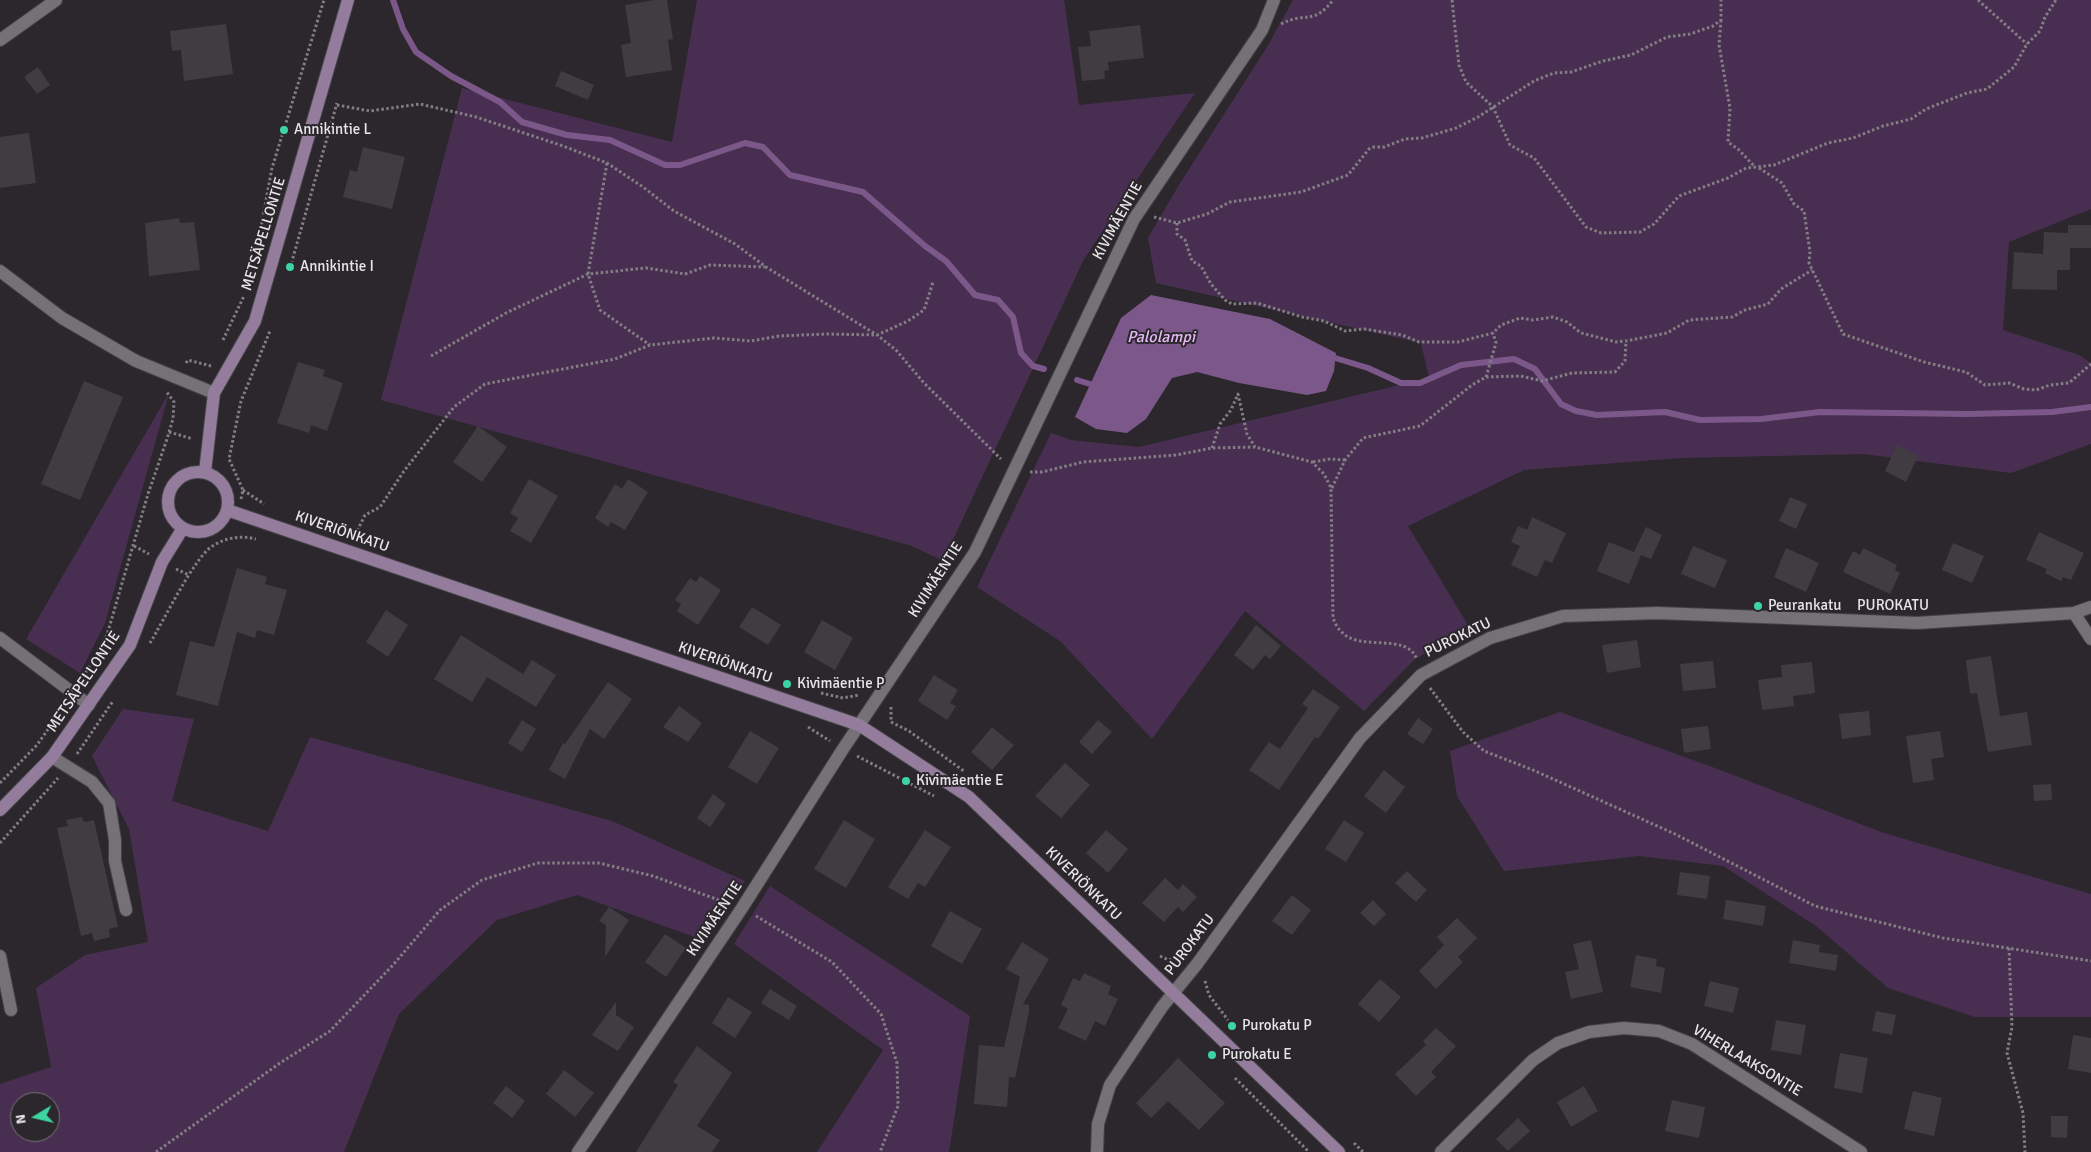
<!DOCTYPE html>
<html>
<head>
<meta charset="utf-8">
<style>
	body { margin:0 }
	#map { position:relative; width:2091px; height:1152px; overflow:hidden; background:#2b272c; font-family:Signika,sans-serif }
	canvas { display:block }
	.north { position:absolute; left:10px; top:1092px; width:50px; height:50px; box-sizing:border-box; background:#2b272c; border:1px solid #777378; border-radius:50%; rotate:261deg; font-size:14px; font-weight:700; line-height:20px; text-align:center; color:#e8e5e9 }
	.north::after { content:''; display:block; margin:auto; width:18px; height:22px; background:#3ed4a2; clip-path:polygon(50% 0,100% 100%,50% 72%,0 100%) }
</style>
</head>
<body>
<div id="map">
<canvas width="2091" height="1152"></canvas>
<div class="north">N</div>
</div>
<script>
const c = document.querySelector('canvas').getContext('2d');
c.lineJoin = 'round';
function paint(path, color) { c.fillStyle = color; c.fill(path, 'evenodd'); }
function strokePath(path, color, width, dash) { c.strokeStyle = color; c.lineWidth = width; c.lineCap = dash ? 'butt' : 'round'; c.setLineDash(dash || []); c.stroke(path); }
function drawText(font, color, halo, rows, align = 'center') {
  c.font = font + ' Signika,sans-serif'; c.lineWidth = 4; c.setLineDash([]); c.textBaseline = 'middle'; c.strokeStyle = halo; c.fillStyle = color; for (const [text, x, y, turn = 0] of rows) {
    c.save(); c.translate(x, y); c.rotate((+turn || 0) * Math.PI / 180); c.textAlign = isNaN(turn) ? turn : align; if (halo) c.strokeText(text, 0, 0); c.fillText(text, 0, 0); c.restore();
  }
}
const green = new Path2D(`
	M697 0H1064L1079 105 1195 93 1084 259 943 561 912 546 381 400 462 88 672 142Z
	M1293 0H2091V209L2009 242 2003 330 2079 355 2091 363V444L2011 473 1863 454 1682 458 1524 470 1408 526 1468 625 1413 661 1364 711 1245 611 1152 739 1060 641 977 587 1051 433 1071 440 1139 447 1429 378 1421 343 1156 283 1148 238 1177 188 1267 47Z
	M169 393 105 623 80 673 26 639Z
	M123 709 194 719 172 801 268 831 310 737 612 821 745 881 703 940 577 895 497 920 399 1014 344 1152H0V1084L51 1067 36 988 85 955 148 942 129 829 92 756ZM20 1102H50V1132H20Z
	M1560 712 1715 768 1881 832 2091 894V1017H1975L1888 988 1816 926 1723 866 1639 856 1504 871 1457 796 1450 751Z
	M770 886 970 1016 949 1152H817L883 1050 734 944Z`);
const water = new Path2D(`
	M1151 295 1270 319 1336 353 1334 371 1326 391 1307 395 1239 383 1197 372 1172 378 1146 419 1127 433 1096 429 1075 417 1121 318Z`);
const stream = new Path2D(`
	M393 0 403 29 416 52 451 76 500 102 522 122 567 135 610 140 665 165H680L745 143 763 147 790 175 863 192 925 246 946 261 975 295 998 300 1013 317 1021 353 1033 366 1044 369
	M1335 358 1368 368 1401 383H1420L1461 365 1514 359 1535 369 1561 404 1576 411 1597 415 1665 412 1700 420 1761 419 1820 412 1968 414 2052 412 2091 407
	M1077 380 1090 384`);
const building = new Path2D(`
	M655 0H667L673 39 668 40 672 70 626 77 621 45 631 43 625 5Z
	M226 24 233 74 184 81 181 50 172 51 170 31Z
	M1140 25 1144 58 1108 62 1109 70 1104 71 1105 79 1082 81 1078 47 1091 46 1089 31Z
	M38 67 50 85 37 94 24 77Z
	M561 71 594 85 588 100 555 86Z
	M29 133 36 183 0 188V137Z
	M363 147 405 157 392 209 343 197 350 170 357 172Z
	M179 218 180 223 194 222 200 270 149 276 145 223Z
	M2068 225H2091V248H2070V270H2057V290L2012 289 2014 252 2043 254 2044 232 2068 233Z
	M298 362 325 370 323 376 343 383 327 431 311 425 309 433 277 423Z
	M84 381 123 397 80 500 41 484Z
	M478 426 507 447 482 482 453 462Z
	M1897 445 1918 456 1906 482 1885 471Z
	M529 479 558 496 531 543 510 531 518 518 510 513Z
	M628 479 648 492 625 530 611 522 608 527 595 518 615 484 622 489Z
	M1790 497 1807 504 1796 529 1779 521Z
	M1532 517 1566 533 1552 563 1545 560 1537 577 1511 565 1520 546 1511 542 1518 526 1527 530Z
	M1646 527 1662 535 1651 559 1641 555 1629 584 1597 571 1609 542 1634 552Z
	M2039 532 2084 553 2071 580 2063 577 2061 581 2045 573 2047 569 2026 560Z
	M1953 543 1984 556 1972 583 1942 570Z
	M1693 546 1727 560 1715 588 1681 574Z
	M1786 548 1819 563 1806 592 1774 577Z
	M1863 548 1897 565 1895 570 1900 573 1890 594 1843 572 1853 551 1860 555Z
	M237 568 267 577 265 584 287 590 274 635 257 630 255 638 237 632 218 706 176 695 190 641 214 647Z
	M700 576 721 590 698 625 677 611 681 604 675 600 690 578 696 582Z
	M752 607 781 625 768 645 739 627Z
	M386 610 408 625 388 657 366 642Z
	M822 620 853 638 835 670 804 652Z
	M1256 625 1281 646 1270 659 1265 655 1253 670 1234 655Z
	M461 635 523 674 532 660 556 675 536 707 487 677 472 702 434 679Z
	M1637 640 1641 667 1607 673 1602 645Z
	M1991 656 2000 716 2027 712 2032 745 1988 752 1977 693 1970 694 1966 660Z
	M1713 661 1716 688 1683 691 1680 664Z
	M1812 662 1815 693 1793 696 1794 706 1762 710 1758 680 1782 677 1781 665Z
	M934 675 958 690 950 703 956 706 947 720 918 701Z
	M608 682 632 699 604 739 590 729 565 779 549 770 563 743 565 744Z
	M1313 689 1340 707 1318 739 1315 737 1279 790 1249 770 1269 742 1280 749 1308 708 1302 704Z
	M679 706 702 723 688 742 663 727Z
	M1869 711 1871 735 1842 739 1839 714Z
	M1418 718 1433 729 1423 744 1407 734Z
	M522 720 536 729 522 752 508 743Z
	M1098 720 1112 732 1092 754 1079 742Z
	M1708 726 1711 749 1684 753 1681 729Z
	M992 727 1014 745 992 770 971 752Z
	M750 731 779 748 757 784 728 767Z
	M1940 731 1944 757 1931 759 1934 780 1913 783 1906 736Z
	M1065 763 1090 785 1061 818 1035 796Z
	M1384 770 1405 787 1386 813 1364 796Z
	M2051 784 2052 800 2034 801 2033 785Z
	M713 794 726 804 710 827 697 818Z
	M82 817 84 822 94 820 118 927 109 929 110 937 94 941 92 933 81 936 57 828 68 826 66 820Z
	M844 820 875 839 846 888 814 869Z
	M1344 820 1364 833 1346 862 1325 849Z
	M925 830 951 847 925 887 918 883 908 899 888 887Z
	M1106 830 1128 849 1108 873 1086 853Z
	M1407 871 1427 890 1416 902 1395 883Z
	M1680 872 1710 876 1707 899 1677 895Z
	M1165 878 1178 890 1183 884 1197 897 1183 912 1178 907 1164 922 1142 903Z
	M1292 895 1311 910 1292 935 1272 921Z
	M1373 900 1386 914 1374 926 1360 913Z
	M1726 900 1766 906 1763 926 1723 919Z
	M609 907 629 920 605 957 606 925 599 921Z
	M950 911 982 929 962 964 931 946Z
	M1457 918 1477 938 1458 957 1463 962 1436 989 1419 971 1444 945 1437 937Z
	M665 934 686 948 666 977 645 962Z
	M1591 940 1603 992 1571 999 1565 972 1579 969 1573 944Z
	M1793 940 1820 945 1819 952 1838 955 1836 971 1789 963Z
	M1022 942 1049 959 1023 1004 1029 1005V1012L1015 1078 1009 1077 1007 1107 974 1104 979 1045 1004 1047 1020 977 1006 969Z
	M1636 955 1657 959 1656 966 1665 968 1661 993 1630 987Z
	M1084 973 1111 986 1108 994 1118 999 1105 1026 1095 1021 1086 1041 1058 1028 1068 1009 1061 1005 1073 978 1080 981Z
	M1380 979 1401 997 1379 1022 1358 1004Z
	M1710 981 1739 988 1733 1013 1704 1006Z
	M770 989 797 1006 789 1020 761 1003Z
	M728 997 752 1012 735 1038 712 1023Z
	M616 1002V1015L634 1027 618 1051 592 1035Z
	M1876 1011 1896 1015 1892 1035 1872 1031Z
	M1776 1020 1806 1025 1801 1055 1771 1050Z
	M1436 1028 1456 1046 1431 1072 1436 1077 1416 1096 1395 1074 1426 1045 1423 1041Z
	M2073 1035 2091 1038V1073L2068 1069Z
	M697 1046 732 1073 697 1126 720 1140 712 1152H636L678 1085 673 1082Z
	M1840 1053 1868 1058 1862 1093 1834 1088Z
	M1178 1058 1225 1103 1199 1130 1168 1101 1151 1118 1136 1103Z
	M564 1070 594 1093 575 1117 546 1094Z
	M506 1086 525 1101 512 1118 493 1103Z
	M1584 1086 1598 1111 1571 1127 1557 1102Z
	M1913 1091 1942 1098 1934 1136 1904 1129Z
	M1672 1100 1705 1107 1699 1138 1665 1131Z
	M2051 1116H2068L2067 1138 2051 1137Z
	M1518 1118 1530 1131 1508 1151 1496 1139Z`);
const path = new Path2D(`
	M1452 0 1459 65 1466 82 1493 107 1510 145 1534 158 1586 227 1601 233 1640 232 1654 224 1679 196 1728 178 1746 168 1774 165 1828 143 1853 138 1883 126 1911 119 1926 109 1967 93 1987 89 2014 67 2027 44 2040 31 2045 17 2056 0
	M1978 0 2027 44
	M1721 20 1719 45 1730 108 1728 142 1739 150 1755 167
	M1281 24C1306 11 1313 26 1333 0
	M337 105 370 111 420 104 476 117 563 146 607 163 643 187 674 211 735 244 766 267 877 335 896 350 924 383 1001 459
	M607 163 588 274 600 310 650 345
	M1759 168 1782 183 1794 204 1804 211 1810 252 1809 263 1843 334 1924 362 1966 372 1985 385 2009 383 2024 389 2036 390 2050 385 2069 383 2091 364
	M1154 217 1177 223 1207 214 1230 202 1301 192 1348 175 1369 149 1374 147H1384L1405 139 1422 138 1456 128 1478 117 1534 81 1554 73 1571 72 1603 61 1631 55 1667 37 1690 34 1713 26 1721 20V0
	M1177 223V234L1185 240 1192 261 1201 266 1211 284 1225 300 1232 304 1257 303 1302 317 1324 321 1345 331 1364 329 1402 335 1419 342H1458L1493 333 1501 325 1520 318 1533 320 1553 317 1567 322 1581 333 1616 342 1626 341 1667 333 1689 320 1732 317 1745 310 1768 304 1781 289 1812 270
	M257 249 272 168 324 0
	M290 268 337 103
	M223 340 244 296
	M431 356 506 313 588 274 646 268 685 274 710 265 765 267
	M186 363 188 360 211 366
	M1486 377 1496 343 1493 333
	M169 432 193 439
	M1212 448 1220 424 1231 410 1238 394 1247 434 1255 447
	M1313 462 1330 459 1345 460
	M1030 472H1042L1083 462 1176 455 1212 448 1255 447 1312 462 1324 474 1331 488 1333 618C1335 622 1337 628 1341 631 1358 653 1408 631 1417 660
	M1332 488 1345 460 1363 438 1420 426 1472 385 1486 377 1521 376 1542 381 1572 373 1615 372 1625 361 1626 341
	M243 490 264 504
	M241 499 243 490 229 459 241 401 270 331
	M355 535 365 515 380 507 404 471 454 407 485 384 615 359 650 345 714 338 751 341 779 336 827 334 877 335 908 321 924 310 933 282
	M134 546 149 554
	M176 569 189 575
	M150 643C163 622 193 560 211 547 224 538 240 535 256 539
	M81 681 107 635 148 494 167 439 173 419 174 402 166 391
	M1430 688 1463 732 1484 751 1533 770 1675 834 1815 906 1943 938 2091 961
	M821 693 843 698 859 695
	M891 707V722L909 731 965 772
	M808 727 830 741
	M77 754 113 701
	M857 756 934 796
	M0 783 37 745 65 705
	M0 843 58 778
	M756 916 832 962 881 1014 897 1063 898 1106 880 1152
	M2009 948 2012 1027 2007 1053 2023 1113 2025 1152
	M1160 956 1169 960 1181 957
	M1205 981 1209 995 1228 1020
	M1235 1078 1309 1152
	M1354 1143 1363 1152
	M156 1152 280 1063 330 1031 393 965 440 910 482 880 538 863H599L653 876 727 903`);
const lane = new Path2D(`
	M0 638 89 705
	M52 757 92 782 109 803 115 840V861L126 910
	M0 956 11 1010`);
const street = new Path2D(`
	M0 40 56 0
	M0 271 62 318 136 361 214 393
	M2074 613 2091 639
	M578 1152 742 908 843 749 975 552 1134 219 1262 30 1274 0
	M1097 1152 1098 1124 1110 1085 1162 1007 1197 964 1360 738 1421 675 1490 638 1563 616 1658 613 1917 623 2074 613 2091 607
	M1441 1152 1533 1060 1558 1043 1589 1032 1624 1028 1659 1031 1692 1044 1861 1152`);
const secondary = new Path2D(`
	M168 502a30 30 0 1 1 60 0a30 30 0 1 1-60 0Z
	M205 472 214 393 255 321 348 0
	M227 510 859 725 969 797 1339 1152
	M0 810 52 757 130 645 162 562 183 528`);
const markers = [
	[284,130,5,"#3ed4a2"],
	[290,267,5,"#3ed4a2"],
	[1758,606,5,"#3ed4a2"],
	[787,684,5,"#3ed4a2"],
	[906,781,5,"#3ed4a2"],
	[1232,1026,5,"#3ed4a2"],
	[1212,1055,5,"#3ed4a2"]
];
const poiNames = [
	["Annikintie L",294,130],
	["Annikintie I",300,267],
	["Peurankatu",1768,606],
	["Kivimäentie P",797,684],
	["Kivimäentie E",916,781],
	["Purokatu P",1242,1026],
	["Purokatu E",1222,1055]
];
const streetNames = [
	["KIVIMÄENTIE",1118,221,-61],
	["METSÄPELLONTIE",264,234,-73],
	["KIVERIÖNKATU",342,532,19],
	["KIVIMÄENTIE",936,580,-57],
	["PUROKATU",1893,606],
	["PUROKATU",1458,638,-26],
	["KIVERIÖNKATU",725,663,19],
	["METSÄPELLONTIE",84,682,-56],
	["KIVERIÖNKATU",1083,884,44],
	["KIVIMÄENTIE",715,919,-56],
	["PUROKATU",1190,945,-53],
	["VIHERLAAKSONTIE",1747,1061,31]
];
const waterNames = [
	["Palolampi",1161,338]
];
paint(green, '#482f51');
paint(water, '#7c588a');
strokePath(stream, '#7c588a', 6);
paint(building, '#403c41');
strokePath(lane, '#464348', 14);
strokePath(street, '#464348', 14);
strokePath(secondary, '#464348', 14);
strokePath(path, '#827e83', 3, [2.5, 2.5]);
strokePath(lane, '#757177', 12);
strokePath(street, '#757177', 12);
strokePath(secondary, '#937c9c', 12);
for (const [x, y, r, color] of markers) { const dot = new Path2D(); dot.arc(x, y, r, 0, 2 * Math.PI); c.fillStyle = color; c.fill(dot); strokePath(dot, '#2b272c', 2); }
drawText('15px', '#e8e5e9', '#2b272c', poiNames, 'left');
drawText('15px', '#e8e5e9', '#2b272c', streetNames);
drawText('italic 16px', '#e5baf6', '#2b272c', waterNames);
</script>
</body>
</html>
